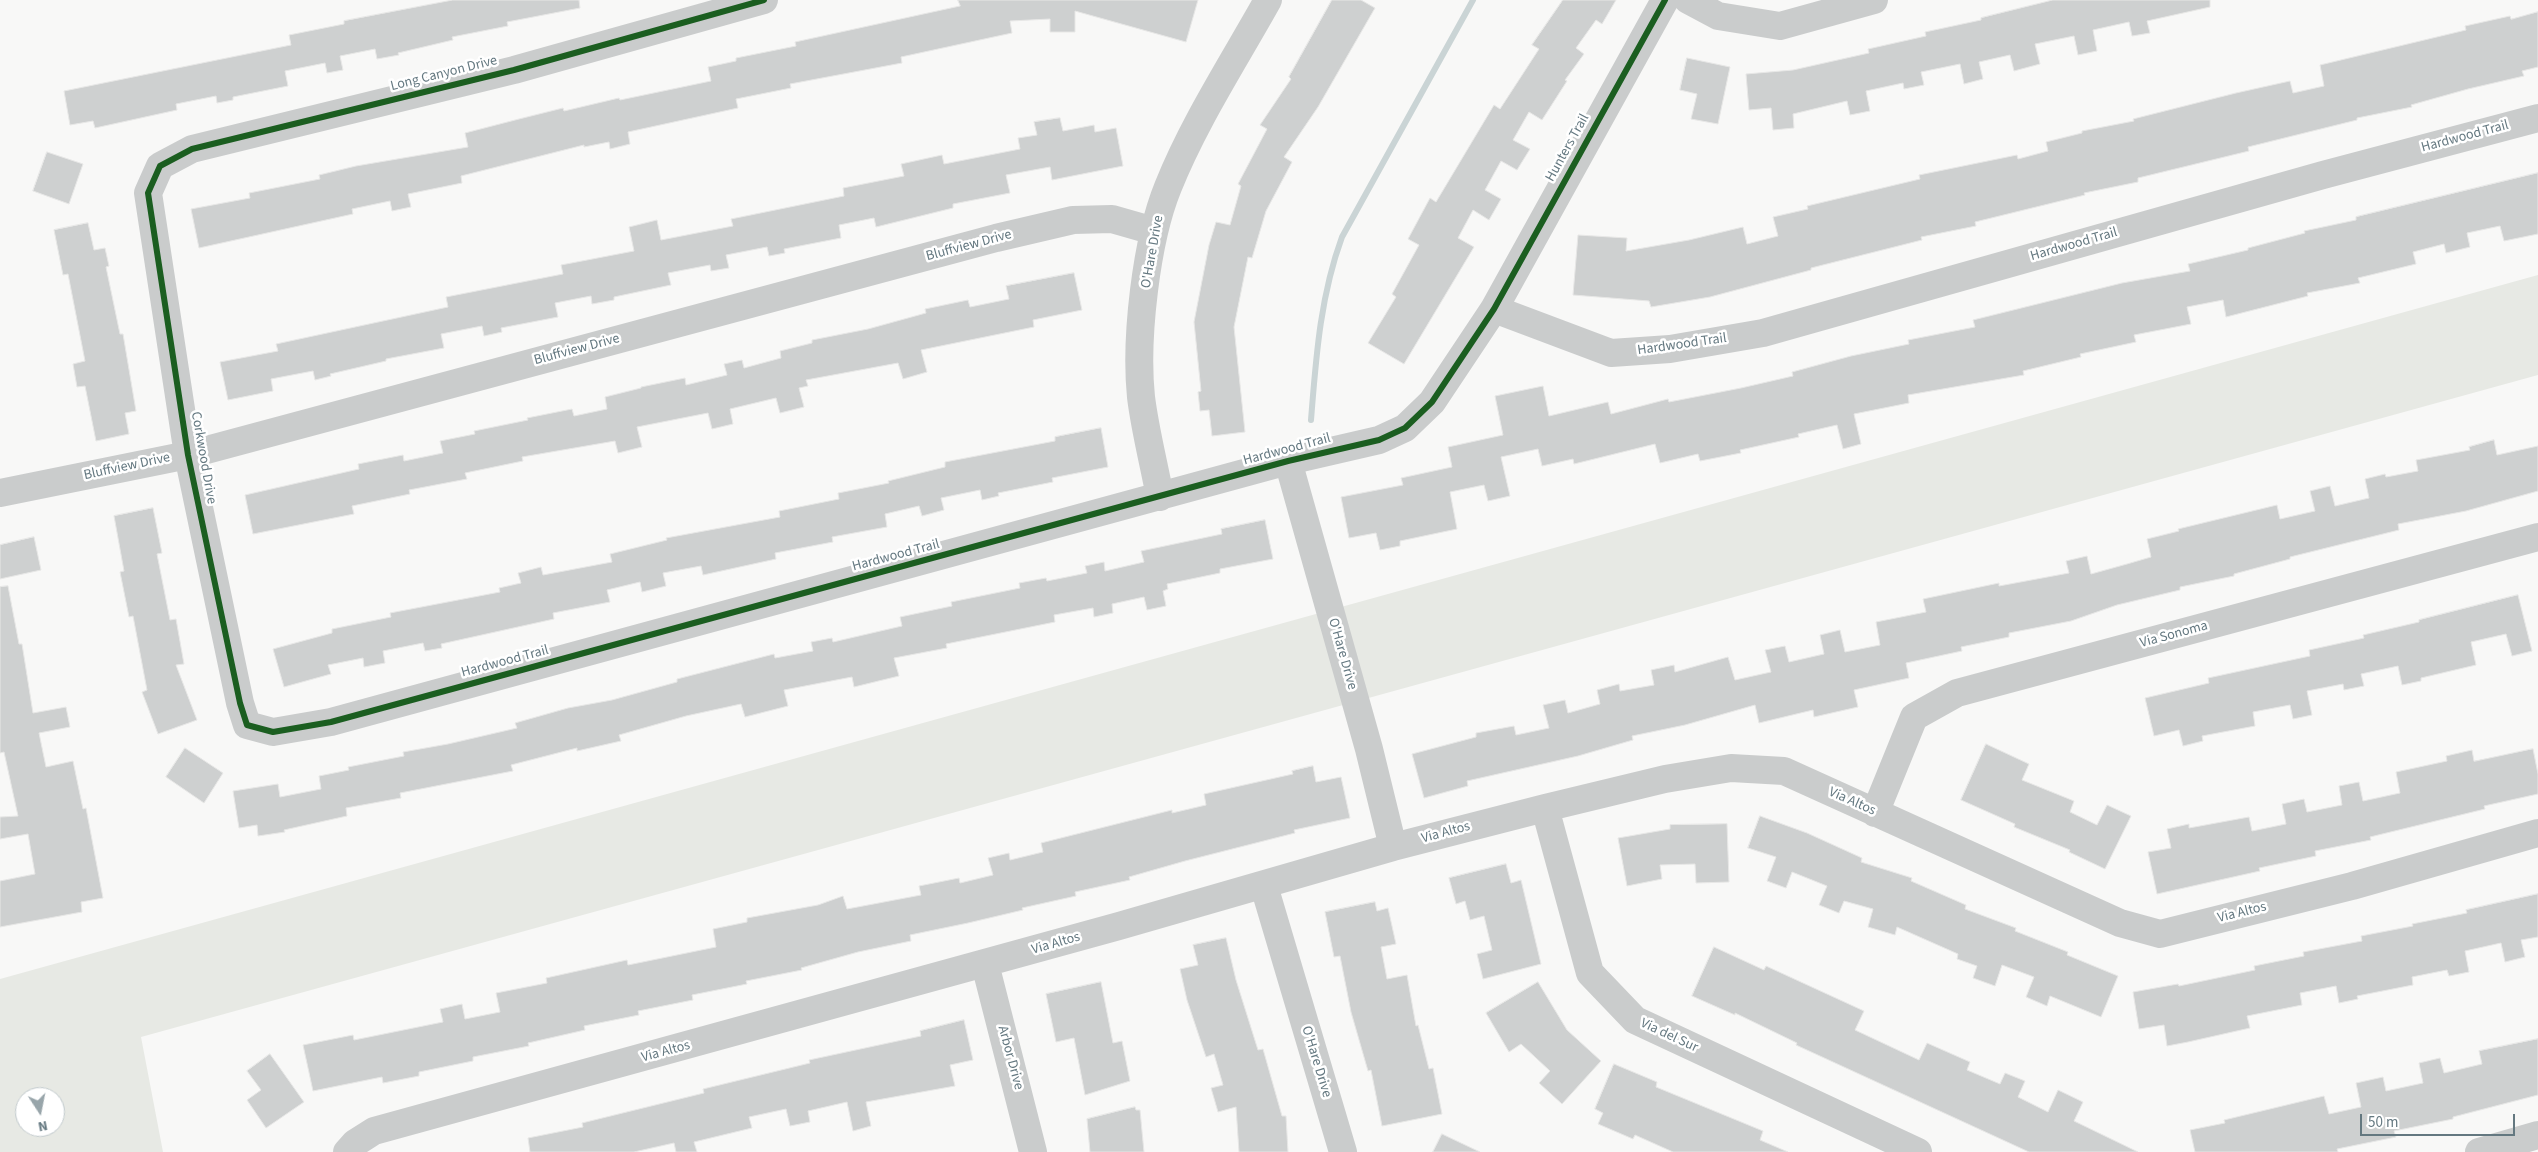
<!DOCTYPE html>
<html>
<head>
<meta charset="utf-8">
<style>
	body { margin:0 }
	#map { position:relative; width:2538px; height:1152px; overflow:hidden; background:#f8f8f7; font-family:"Source Sans 3",sans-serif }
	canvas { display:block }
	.north { position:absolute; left:15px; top:1087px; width:50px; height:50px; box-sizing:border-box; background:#fff; border:1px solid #c1c9cc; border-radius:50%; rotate:169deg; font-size:14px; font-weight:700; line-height:20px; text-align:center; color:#647880 }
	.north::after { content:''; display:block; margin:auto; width:18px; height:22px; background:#98a5aa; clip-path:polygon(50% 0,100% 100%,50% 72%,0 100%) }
	.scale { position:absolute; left:2360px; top:1114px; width:155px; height:22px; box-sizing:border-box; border:2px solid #647880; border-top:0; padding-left:6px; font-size:15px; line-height:18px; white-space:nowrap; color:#647880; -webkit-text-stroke:4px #fff; paint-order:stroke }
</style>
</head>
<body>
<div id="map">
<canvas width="2538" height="1152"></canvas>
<div class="north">N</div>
<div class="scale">50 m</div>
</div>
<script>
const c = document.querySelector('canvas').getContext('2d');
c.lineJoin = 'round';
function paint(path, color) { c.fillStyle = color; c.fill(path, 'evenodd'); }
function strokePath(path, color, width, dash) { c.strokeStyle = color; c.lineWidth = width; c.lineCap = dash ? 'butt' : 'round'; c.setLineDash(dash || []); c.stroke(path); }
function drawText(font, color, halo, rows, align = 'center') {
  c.font = font + ' "Source Sans 3",sans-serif'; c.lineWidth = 5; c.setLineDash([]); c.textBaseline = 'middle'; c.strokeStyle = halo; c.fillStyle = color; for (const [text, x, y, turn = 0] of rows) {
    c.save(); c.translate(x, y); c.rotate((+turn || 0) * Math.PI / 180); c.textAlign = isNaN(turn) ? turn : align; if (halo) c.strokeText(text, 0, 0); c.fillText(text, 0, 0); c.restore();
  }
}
const green = new Path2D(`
	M2538 275V375L141 1037 163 1152H0V979ZM25 1097H55V1127H25Z`);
const stream = new Path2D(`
	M1311 420C1316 358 1320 297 1342 237L1473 0`);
const building = new Path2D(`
	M453 0H579L580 8 507 22 508 26 452 37 453 40 398 53 399 55 377 59 375 49 340 56 343 70 327 73 325 63 285 71 288 86 233 97V100L217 103 216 96 176 104 177 110 95 128 93 121 70 125 64 91 291 45 289 35 344 24V21Z
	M958 0H1198L1186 42 1075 11V32H1050V19L1010 21 1012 33 901 57 902 63 790 84 791 88 736 99 738 108 628 132 630 144 610 149 609 142 584 147V145L461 176 462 183 408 194 411 207 392 211 390 201 352 209 353 214 199 248 191 209 250 198 249 193 320 179 319 175 356 166 468 147 465 133 519 119 563 108 564 111 619 98 620 100 711 81 708 67 736 61V58L796 46 795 42 960 6Z
	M1332 0H1361L1375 8 1318 107 1284 157 1292 162 1266 211 1252 258 1248 257 1234 327 1245 432 1212 436 1209 410 1200 411 1198 392 1201 391 1194 322 1209 245 1216 222 1230 225 1241 186 1238 184 1267 129 1260 125 1291 79 1289 77Z
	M1563 0H1616L1602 24 1596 20 1576 48 1584 54 1565 80 1567 81 1542 120 1529 112 1513 140 1530 149 1517 170 1501 161 1485 190 1501 199 1489 220 1473 210 1458 238 1474 247 1404 364 1368 343 1396 297 1392 294 1419 245 1408 239 1430 198 1436 202 1494 105 1500 109 1539 49 1532 45Z
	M2053 0H2210V7L2147 21 2150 33 2132 36 2129 22 2093 30 2097 51 2078 55 2074 36 2035 44 2040 64 2014 71 2010 55 1979 62 1983 79 1964 84 1960 64 1921 72 1924 85 1904 89 1903 83 1866 91 1870 111 1850 115 1847 101 1793 114 1794 128 1773 130 1771 108 1749 110 1746 74 1793 70 1869 53 1868 49 1926 36 1925 32 1981 20V18Z
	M2538 12V67L2522 71 2524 76 2468 89 2411 105 2412 107 2357 118V120L2248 147 2249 151 2138 178V182L2084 193 2085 195 1975 222 1976 226 1921 237 1922 240 1811 268V270L1710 297 1651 307 1649 301 1573 295 1578 235 1627 238 1626 251 1689 240 1743 227 1747 244 1778 236 1773 217 1808 209 1807 206 1920 179 1919 175 2017 155 2018 159 2048 151 2046 142 2082 133V131L2134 121 2133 119 2236 93 2290 81 2293 93 2324 86 2320 65 2466 30 2465 26 2510 16 2511 19Z
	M1687 58 1730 67 1718 124 1691 119 1697 94 1680 90Z
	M1060 118 1063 131 1094 125 1095 132 1116 128 1123 166 1052 180 1050 167 1006 175 1010 193 953 204V208L876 227 874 218 839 225 841 238 784 249 785 253 769 256 767 247 726 255 729 268 711 271 710 265 668 273 671 285 614 297V300L592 304 591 296 555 303 558 317 501 328 502 332 484 336 482 326 441 334 444 348 386 359V361L330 374 331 376 315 380 313 371 271 379 273 391 228 400 220 362 278 351 276 344 448 307 446 297 563 274 561 265 634 251 629 227 657 220 661 240 733 226 731 219 844 196 843 188 904 176 901 164 942 155 944 164 1020 149 1018 138 1037 135 1034 122Z
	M47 152 83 164 69 204 33 191Z
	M2538 173V234L2504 241 2500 226 2467 233 2470 247 2446 253 2444 244 2413 252 2416 264 2358 278 2360 283 2307 293 2308 296 2226 317 2223 300 2187 307 2191 324 2134 335 2136 342 2080 354 2081 357 2023 371 2024 375 1908 395 1909 403 1854 414 1861 444 1843 449 1837 425 1798 434 1799 437 1740 450 1741 453 1700 461 1698 454 1660 463 1655 444 1574 464 1573 459 1542 466 1538 449 1501 457 1510 496 1488 501 1484 485 1450 492 1457 529 1400 541V546L1380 550 1376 533 1349 538 1341 497 1403 485 1401 478 1452 467 1448 447 1503 435 1495 396 1543 386 1549 416 1608 402 1611 414 1668 399 1669 402 1741 388 1793 376 1792 372 1851 356 1909 344 1908 340 1975 327 1973 320 2122 283 2190 271 2188 264 2248 250V248L2305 233 2304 231 2356 220V217Z
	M88 223 94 250 105 248 109 266 106 267 120 334H123L136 411 125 413 129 434 96 441 85 386 77 387 73 364 85 361 68 274 63 275 54 230Z
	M1074 273 1082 310 1033 320 1034 327 921 350 927 372 903 379 898 363 806 380 808 386 799 388 804 407 780 413 776 398 730 409 733 424 712 429 708 413 637 427 642 447 618 453 615 441 522 457 523 461 465 473 467 479 409 490 410 494 352 506 354 514 253 534 245 495 359 469 358 464 403 455 404 461 443 453 440 441 475 434 474 431 528 420 527 418 572 409 574 416 607 409 605 397 641 388V387L685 378 686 385 727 375 724 364 742 360 744 368 781 358 780 351 812 343V340L868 329 926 313 925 309 968 300 970 307 1009 299 1006 286Z
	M1101 428 1108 467 1052 478 1053 482 998 493 999 496 982 500 980 490 941 498 944 510 922 516 919 506 885 514 887 527 832 537 833 542 775 553 776 559 703 575 701 566 663 573 666 586 642 592 640 582 607 590 610 602 553 613 554 619 441 644 442 648 425 651 423 643 383 651 385 663 364 667 363 658 328 665 331 674 284 687 273 649 332 633V629L391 617 390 613 500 592 499 588 521 583 518 573 541 567 543 575 612 562 610 554 667 540 666 538 780 517 779 511 839 499 838 493 889 483 888 481 945 467V462L1055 441V437Z
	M2494 440 2497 455 2538 446V491L2466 511 2398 524 2399 530 2290 557V559L2234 574V576L2180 587V590L2117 605 2071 621 2009 633V637L1961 647 1962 651 1906 663 1909 678 1854 690 1858 707 1814 717 1813 710 1759 723 1755 705 1685 725 1632 736 1633 740 1578 756 1467 781 1468 786 1424 798 1412 754 1476 737V733L1514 726 1516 735 1549 728 1543 705 1565 700 1568 713 1600 704 1597 690 1619 684 1620 691 1654 685 1651 670 1674 665 1675 672 1728 657 1735 680 1771 672 1765 650 1785 646 1789 662 1824 654 1820 635 1840 630 1845 652 1880 645 1876 622 1926 612 1923 599 1999 583V586L2069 573 2066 561 2087 556 2091 574 2127 564 2151 557 2147 539 2179 531 2178 529 2277 505 2280 519 2315 511 2310 491 2330 486 2335 506 2369 498 2365 479 2385 474 2386 477 2418 471 2416 460 2470 450 2469 447Z
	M153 508 162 553 157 554 170 620 176 619 184 664 176 665 197 720 158 734 142 692 147 690 133 616 129 617 120 572 124 571 114 516Z
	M1265 520 1273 559 1220 569V573L1167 584 1168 589 1163 591 1166 606 1147 610 1144 597 1112 604 1113 613 1094 617 1093 608 1054 615 1055 622 946 644 947 648 894 658 899 676 854 687 852 677 784 690 788 706 745 717 741 704 686 716 619 735 621 741 577 751V748L511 765 513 771 400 793 401 798 346 808 347 816 284 830 285 832 258 836 257 825 239 828 233 791 278 784 280 797 321 789 319 776 349 770 348 767 404 756 403 752 448 744 517 728 515 723 568 708 612 700 677 682V679L774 654 775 658 813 651 811 642 832 638 833 642 902 626 900 617 952 606 951 602 1020 588 1019 583 1046 578 1047 581 1087 573 1085 566 1104 562 1105 571 1144 562 1141 551 1222 534 1221 529Z
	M34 537 41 570 0 579V545Z
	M8 586 19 644H22L33 713 66 707 70 727 39 733 46 767 73 761 83 809 86 808 103 898 81 902 82 912 0 927V881L35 874 28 834 0 839V817L18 816 4 752 0 753V587Z
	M2518 595 2532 651 2512 656 2506 634 2471 642 2476 665 2421 678V681L2402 685 2398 666 2361 674 2364 686 2344 690 2343 684 2307 691 2312 715 2293 719 2290 705 2253 712 2255 726 2202 736 2203 741 2183 746 2179 730 2154 736 2145 698 2209 683 2208 678 2310 656 2309 650 2364 638 2363 635 2419 622V620Z
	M1986 744 2029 764 2022 780 2074 801 2070 812 2097 825 2107 805 2131 816 2105 869 2069 852 2070 850 2014 827 2015 824 1961 800Z
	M185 748 223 773 204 803 166 777Z
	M2533 749 2538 774V794L2484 806 2485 809 2370 837 2371 840 2315 851 2316 856 2259 868 2260 871 2157 894 2148 852 2171 848 2167 829 2189 824V828L2249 817 2252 831 2286 824 2282 804 2304 799 2307 812 2342 805 2339 786 2359 782 2363 801 2400 793 2396 772 2447 761 2446 756 2472 750 2474 761Z
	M1313 766 1316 782 1341 777 1350 818 1294 830 1295 833 1185 861 1129 877 1130 880 1075 892 1076 896 1022 908 1023 910 968 923 910 935 911 941 858 952 801 968 802 970 746 981 747 984 692 995 693 1000 638 1011 639 1015 584 1026 585 1030 528 1043 529 1046 473 1057V1061L419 1072V1076L383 1083 382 1077 313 1091 303 1045 353 1035 354 1040 443 1022 440 1009 462 1004 465 1019 500 1012 496 993 547 983 546 978 627 960 628 965 716 947 713 929 747 922V918L818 905 843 896 847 909 921 895 919 886 959 878 960 883 993 875 988 858 1009 853 1010 860 1043 852 1041 843 1172 810V813L1206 805 1204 794 1293 774 1292 771Z
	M1760 816 1807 833 1862 858 1861 862 1912 878 1911 881 1966 905 1965 909 2016 928 2015 931 2068 952 2067 955 2118 976 2101 1017 2050 996 2047 1006 2026 997 2034 977 2002 965 1995 986 1973 978 1977 966 1957 959 1958 954 1897 927 1895 935 1868 927 1873 909 1844 901 1839 913 1819 905 1827 886 1792 872 1786 888 1767 881 1776 857 1748 848Z
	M1727 824 1729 882 1696 883 1695 864 1660 865 1662 879 1627 886 1618 838 1670 829V825Z
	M1506 864 1511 883 1521 880 1541 964 1483 979 1477 954 1492 950 1484 916 1470 920 1465 901 1456 904 1449 878Z
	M2538 894V937L2521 940 2525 957 2505 962 2501 943 2465 951 2469 972 2449 976 2447 970 2412 977 2413 985 2357 996 2358 999 2339 1003 2336 986 2300 993 2302 1005 2247 1016 2250 1028 2188 1042 2167 1046 2164 1025 2139 1029 2133 992 2178 984 2179 986 2255 970 2254 966 2304 956 2303 952 2362 941 2361 936 2413 926 2412 924 2467 913 2466 910Z
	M1375 902 1377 911 1388 908 1396 944 1381 947 1387 979 1407 975 1416 1026 1418 1025 1429 1069 1433 1068 1442 1114 1382 1126 1371 1070 1368 1071 1351 1012 1340 956 1334 957 1325 912Z
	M1226 938 1236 980 1258 1050 1263 1049 1282 1116H1286L1288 1152H1239L1236 1107 1218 1112 1211 1088 1223 1085 1214 1054 1206 1057 1187 1000 1180 969 1198 965 1193 945Z
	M1714 947 1764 970 1766 966 1864 1011 1855 1030 1919 1060 1927 1043 1970 1062 1967 1070 2000 1084 2005 1073 2025 1081 2018 1097 2048 1112 2058 1090 2083 1102 2074 1121 2138 1152H2029L1796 1045 1797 1043 1735 1013V1015L1692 996Z
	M1101 982 1113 1043 1122 1041 1130 1081 1085 1095 1074 1038 1056 1042 1046 994Z
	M1538 982 1567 1030 1601 1061 1562 1104 1539 1083 1550 1071 1521 1044 1509 1052 1486 1013Z
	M964 1020 973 1060 950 1065 955 1086 866 1102 871 1126 853 1131 847 1102 808 1111 810 1122 790 1126 786 1109 749 1117 752 1128 694 1142 697 1152H676L674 1143 634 1152H530L528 1138 583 1127 582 1123 704 1093 703 1089 810 1063 809 1060 921 1036 920 1031Z
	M2538 1039V1095L2453 1117V1119L2394 1131 2396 1137 2337 1149 2338 1152H2195L2190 1130 2225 1123 2224 1120 2324 1096 2329 1114 2361 1107 2356 1083 2383 1077 2386 1091 2423 1083 2419 1063 2440 1058 2444 1073 2482 1064 2479 1051Z
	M270 1054 304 1102 266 1128 247 1100 261 1090 247 1071Z
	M1614 1064 1657 1082 1656 1087 1763 1131 1760 1140 1788 1152H1673L1635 1135 1633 1139 1598 1124 1603 1113 1595 1109Z
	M1135 1107 1136 1110H1140L1144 1152H1090L1087 1119Z
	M1442 1134 1480 1152H1433Z`);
const minor = new Path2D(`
	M764 0 514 70 192 149 160 166 148 193 188 455 240 703 247 725 273 732 331 722 1288 461 1379 440 1405 428 1432 402 1494 309 1665 0
	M1688 0 1718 16 1780 26 1874 0
	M1494 309 1611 353 1670 349 1763 333 2323 175 2538 118
	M1288 461 1369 749 1393 847
	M0 493 188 455 996 238 1073 220 1112 219 1154 231
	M1160 497C1154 464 1145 430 1141 397 1135 339 1146 241 1168 187 1194 122 1234 61 1268 0
	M1545 808 1590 973 1635 1020 1918 1152
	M1875 813 1914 717 1957 693 2538 537
	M1264 886 1343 1152
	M985 964 1033 1152
	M347 1152 355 1143 374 1131 1119 926 1393 847 1545 808 1665 779 1731 768 1784 771 2120 923 2160 934 2352 886 2538 833
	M2479 1152 2538 1135`);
const cycleway = new Path2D(`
	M764 0 514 70 192 149 160 166 148 193 188 455 240 703 247 725 273 732 331 722 1288 461 1379 440 1405 428 1432 402 1494 309 1665 0`);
const streetNames = [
	["Long Canyon Drive",444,74,-14],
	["Hardwood Trail",2465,137,-15],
	["Hunters Trail",1568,148,-61],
	["Hardwood Trail",2074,245,-16],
	["Bluffview Drive",969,246,-15],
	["O'Hare Drive",1153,252,-80],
	["Hardwood Trail",1682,345,-8],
	["Bluffview Drive",577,350,-15],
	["Hardwood Trail",1287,450,-15],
	["Corkwood Drive",203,458,80],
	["Bluffview Drive",127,467,-12],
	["Hardwood Trail",896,556,-15],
	["Via Sonoma",2174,635,-15],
	["O'Hare Drive",1342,654,74],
	["Hardwood Trail",505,662,-15],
	["Via Altos",1852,802,24],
	["Via Altos",1446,833,-15],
	["Via Altos",2242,913,-14],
	["Via Altos",1056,944,-16],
	["Via del Sur",1669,1036,25],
	["Via Altos",666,1052,-15],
	["Arbor Drive",1010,1058,75],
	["O'Hare Drive",1316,1062,73]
];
paint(green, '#e7e9e4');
strokePath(stream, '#cad4d5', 6);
paint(building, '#ced0d0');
strokePath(building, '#e7e7e6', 1);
strokePath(minor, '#cacccc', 28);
strokePath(cycleway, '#1b5e20', 6);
drawText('14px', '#647880', '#fff', streetNames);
</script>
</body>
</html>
